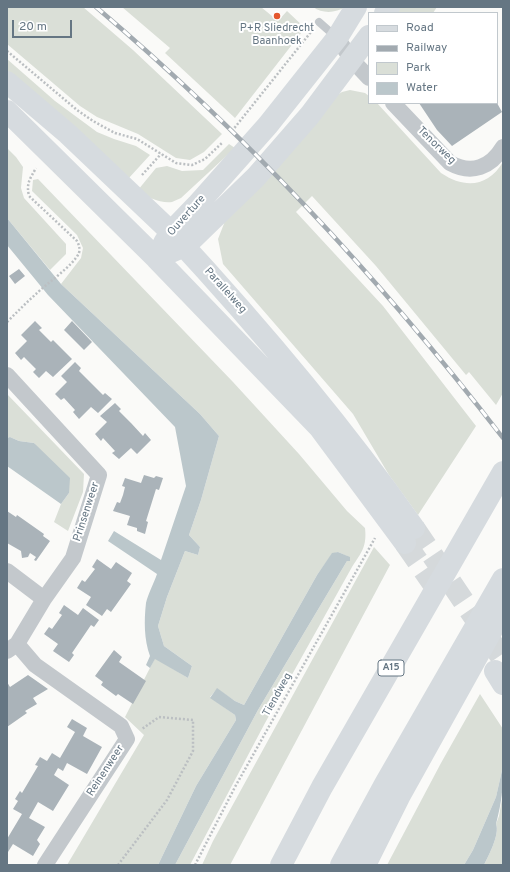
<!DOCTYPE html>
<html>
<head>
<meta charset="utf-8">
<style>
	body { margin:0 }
	#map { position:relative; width:510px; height:872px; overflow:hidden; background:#fafaf8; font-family:Overpass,sans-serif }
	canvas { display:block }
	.frame { position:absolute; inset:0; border:8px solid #657683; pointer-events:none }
	.legend { position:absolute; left:368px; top:12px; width:130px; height:92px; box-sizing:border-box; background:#fff; border:1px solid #c1c8cd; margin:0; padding:5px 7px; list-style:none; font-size:12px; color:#657683 }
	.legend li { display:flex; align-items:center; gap:8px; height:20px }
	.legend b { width:20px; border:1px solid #c1c8cd }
	.scale { position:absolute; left:12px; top:20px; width:60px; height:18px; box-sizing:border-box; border:2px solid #657683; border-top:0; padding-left:5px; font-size:12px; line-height:14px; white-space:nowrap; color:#657683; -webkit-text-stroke:3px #fff; paint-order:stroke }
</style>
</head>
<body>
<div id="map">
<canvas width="510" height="872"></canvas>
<div class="frame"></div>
<ul class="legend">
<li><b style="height:5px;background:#d6dbdf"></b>Road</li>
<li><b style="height:5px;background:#a2aab0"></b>Railway</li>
<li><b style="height:11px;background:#dadfd7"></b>Park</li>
<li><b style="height:11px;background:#bbc7cb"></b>Water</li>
</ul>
<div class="scale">20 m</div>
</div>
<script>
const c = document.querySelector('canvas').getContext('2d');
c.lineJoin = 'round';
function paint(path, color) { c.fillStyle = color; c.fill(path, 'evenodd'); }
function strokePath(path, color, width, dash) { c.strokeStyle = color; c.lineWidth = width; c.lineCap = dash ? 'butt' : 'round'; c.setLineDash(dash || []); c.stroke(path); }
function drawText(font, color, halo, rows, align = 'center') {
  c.font = font + ' Overpass,sans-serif'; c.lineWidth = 4; c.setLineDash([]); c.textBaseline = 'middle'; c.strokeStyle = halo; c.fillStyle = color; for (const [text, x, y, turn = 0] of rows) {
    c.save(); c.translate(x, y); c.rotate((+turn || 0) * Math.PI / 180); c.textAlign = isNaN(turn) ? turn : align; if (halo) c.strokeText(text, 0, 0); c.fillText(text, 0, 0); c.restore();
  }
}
const green = new Path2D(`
	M7 7H83L133 50 222 134 204 152 190 160 176 158 138 134 97 117 80 106 7 44Z
	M122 7H261L278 21 287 11 305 28 235 118 165 53 170 48Z
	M313 7H346C335 13 323 14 313 7Z
	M394 7H437L433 13H390Z
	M7 59 55 101 97 132 114 139 136 146 150 155 128 179 7 73Z
	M350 90 365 93 369 96V103H377L441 173C465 189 488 187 503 162V393L496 405 469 372 466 375 376 266 312 196 296 212 383 306 476 426 418 515 389 475 353 414 223 264 218 239 227 216 334 97 342 92Z
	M229 144 235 148 181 198C178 199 175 201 172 202 162 204 145 197 138 190L156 168 167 166 182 171 203 170Z
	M7 148 16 157 23 167 21 188 24 198 66 244V254L50 270 7 218Z
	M38 179 233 382 299 454 347 511 365 528C367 546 362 552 352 567L265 723 190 865H175L258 710 347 561V556L338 552 332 554 317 575 244 705 235 701 217 689 210 697 235 715 236 720 196 786 158 865H67L144 735 125 717 155 658 188 678 192 666 164 646 158 626 167 597 185 551 198 555 200 547 189 535 201 500 219 436 200 414 61 284 81 258 83 248 77 235 32 191 33 180Z
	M7 394 84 474 83 492 68 531 54 522 61 504 69 493 34 443 19 441 10 437 7 438Z
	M374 547 390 565 230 865H202L213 841Z
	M480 694 503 729V766L496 797 473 850 464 865H387L441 763Z
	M503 793V863L502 865H484C489 855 500 834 496 824L499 816Z`);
const water = new Path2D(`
	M7 218 61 284 200 414 219 436 201 500 189 535 200 547 198 555 185 551 167 597 158 626 164 646 192 666 188 678 155 659 150 668 146 665 150 656C144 640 144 620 146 603 148 594 154 583 157 574L108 541 114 531 161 560 186 486 175 427 48 295 7 245Z
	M10 437 19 441 34 443 70 478 69 493 61 504 7 466V438Z
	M338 552 350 557V561H347L258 710 175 865H158L196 786 236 720 235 715 210 698 217 688 235 701 244 705 317 575 332 553Z
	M503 766C503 789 502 801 496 824 500 834 489 855 484 865H464L473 850 496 797Z`);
const building = new Path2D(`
	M419 103H497L502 112 452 146 437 130Z
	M19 269 25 276 15 284 9 276Z
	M35 321 42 328 39 330 51 342 53 340 72 359 53 377 46 371 39 378 33 372 36 369 24 357 21 360 15 353 27 341 21 335Z
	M72 321 92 342 84 350 64 330Z
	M75 362 81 368 79 371 103 395 105 393 112 399 98 413 91 407 79 419 73 412 75 410 64 398 61 400 55 394 67 382 61 376Z
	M115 403 121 409 119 411 131 423 143 436 145 433 151 440 137 454 131 448 119 459 112 453 115 451 103 438 101 441 95 434 107 422 100 416Z
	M144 475 154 478 156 476 163 478 159 490 156 489 146 521 148 522 145 534 137 531V528L127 525 130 516 113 511 117 502 120 503 123 495 125 487 122 486 125 478 141 483Z
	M7 511 16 517 17 515 44 534 43 536 50 541 36 561 34 560 36 557 30 553 28 557 22 558 21 551 7 543Z
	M97 559 111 569 116 562 132 573 127 581 131 584 111 612 107 609 102 616 86 605 91 597 77 588 82 580 85 582 95 569 92 567Z
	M64 605 78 615 83 608 99 620 94 627 91 625 72 653 74 655 69 662 53 651 58 644 44 634 49 627 52 629 62 615 59 613Z
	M114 650 122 657 119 662 146 681 133 704 118 694 116 696 101 685 103 682 95 676Z
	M28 675 48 689 33 698 37 704 25 711 27 713 7 727V682L10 687Z
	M72 719 87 728 83 736 102 747 87 774 67 763 63 771 58 768 54 775 69 785 53 811 38 802 29 818 45 827 37 840 40 844 33 856 13 844 8 852 7 851V839L22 814 13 809 18 801 15 799 20 791 22 793 38 766 35 765 40 757 47 761 52 753 60 758 75 732 67 727Z`);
const secondaryTunnel = new Path2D(`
	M414 528 502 658
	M405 543 434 585`);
const path = new Path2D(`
	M7 51 77 110 93 121 115 133 137 139 176 163 192 165 205 159 222 143
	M232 131 311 32
	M142 175 161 154
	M7 322C17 312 26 303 36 294 47 283 73 266 79 253 80 248 79 245 77 241L29 196C26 183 30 179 36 168
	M118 865 167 800 193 751V720L159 717 142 729
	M195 865 235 787 375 538`);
const lane = new Path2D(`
	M319 22 336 37`);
const street = new Path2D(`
	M337 38 352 60 369 78
	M393 103 450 163C472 175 491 167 503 147
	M7 375 99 475 73 558 44 599 17 644 7 651
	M7 571 44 599
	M17 644 35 665 121 726 127 739 45 865`);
const secondary = new Path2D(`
	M385 13 389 7
	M7 82 68 134 171 232C258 326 340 423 414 528
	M7 111 156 258 319 427 405 543
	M164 243 171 232 197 205 268 125 337 38 356 7
	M171 252 185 246 256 177 310 115 369 36
	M495 671 503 684`);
const highway = new Path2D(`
	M281 865 322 787 503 472
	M341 865 385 784 503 579
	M365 865 399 797 503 610`);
const rail = new Path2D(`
	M96 7C247 135 382 281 503 438`);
const markers = [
	[277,16,4,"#e4572e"]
];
const shields = [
	[391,668,26]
];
const shieldNames = [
	["A15",391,668]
];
const poiNames = [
	["P+R Sliedrecht",277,29],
	["Baanhoek",277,42]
];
const streetNames = [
	["Tenorweg",436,146,44],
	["Ouverture",187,216,-48],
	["Parallelweg",225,291,48],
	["Prinsenweer",87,512,-72],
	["Tiendweg",278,695,-61],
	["Reinenweer",106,771,-57]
];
paint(green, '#dadfd7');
paint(water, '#bbc7cb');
paint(building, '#aab3b9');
strokePath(secondaryTunnel, '#d5d9db', 22, [22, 11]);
strokePath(path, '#bbbfc2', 2.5, [2, 2]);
strokePath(lane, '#c3c8cc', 8);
strokePath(street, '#c3c8cc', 16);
strokePath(secondary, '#d6dbdf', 22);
strokePath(highway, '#d6dbdf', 22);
strokePath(rail, '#a2aab0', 4.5);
strokePath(rail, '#fff', 3, [9]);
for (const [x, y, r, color] of markers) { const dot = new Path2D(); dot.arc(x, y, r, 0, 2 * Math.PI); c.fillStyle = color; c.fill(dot); strokePath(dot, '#fff', 1.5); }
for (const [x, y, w] of shields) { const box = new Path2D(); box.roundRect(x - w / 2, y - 8, w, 16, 3); c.fillStyle = '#fff'; c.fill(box); strokePath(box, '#657683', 1); }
drawText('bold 10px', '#657683', null, shieldNames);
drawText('11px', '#657683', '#fff', poiNames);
drawText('11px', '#657683', '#fff', streetNames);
</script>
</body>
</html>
